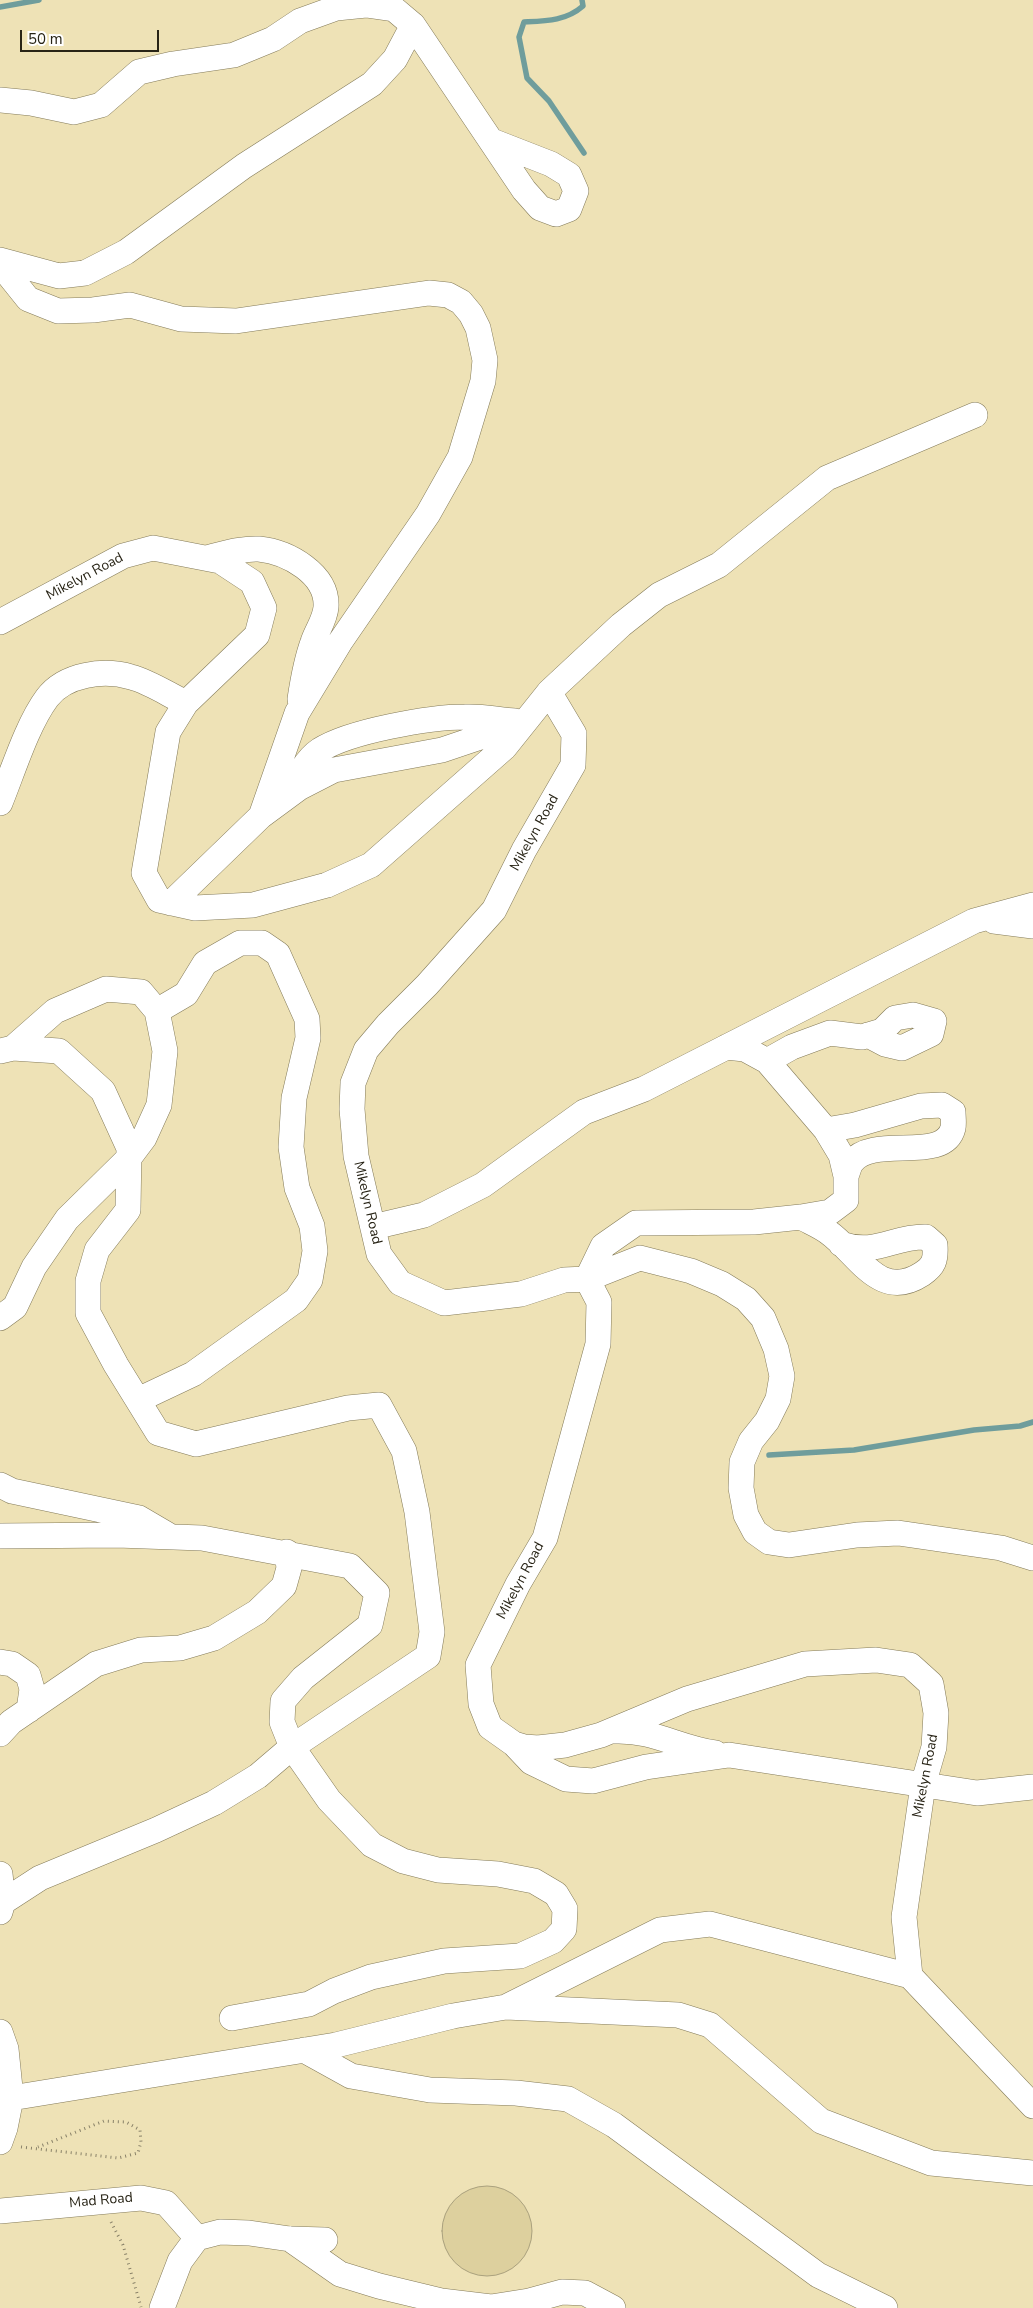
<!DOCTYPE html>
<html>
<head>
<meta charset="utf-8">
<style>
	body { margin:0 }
	#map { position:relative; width:1033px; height:2308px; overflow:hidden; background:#f7edc7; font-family:"Nunito Sans",sans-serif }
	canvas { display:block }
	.scale { position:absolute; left:20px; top:30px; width:139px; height:22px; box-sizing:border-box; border:2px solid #282416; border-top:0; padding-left:6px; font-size:15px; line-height:18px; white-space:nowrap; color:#282416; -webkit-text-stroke:4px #fff; paint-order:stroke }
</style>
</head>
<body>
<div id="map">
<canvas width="1033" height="2308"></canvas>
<div class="scale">50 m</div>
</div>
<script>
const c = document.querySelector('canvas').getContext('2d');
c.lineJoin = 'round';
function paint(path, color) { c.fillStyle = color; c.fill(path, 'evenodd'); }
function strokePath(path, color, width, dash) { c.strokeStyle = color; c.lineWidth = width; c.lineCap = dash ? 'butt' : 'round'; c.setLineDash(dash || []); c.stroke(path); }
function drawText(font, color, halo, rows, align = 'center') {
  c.font = font + ' "Nunito Sans",sans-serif'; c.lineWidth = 4.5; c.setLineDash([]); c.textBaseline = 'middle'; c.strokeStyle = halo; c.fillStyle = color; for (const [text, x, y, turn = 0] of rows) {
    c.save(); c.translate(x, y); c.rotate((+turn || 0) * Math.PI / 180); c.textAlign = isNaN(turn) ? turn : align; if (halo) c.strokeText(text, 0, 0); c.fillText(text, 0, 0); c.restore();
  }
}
const built = new Path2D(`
	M0 0H1033V2308H0Z`);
const stream = new Path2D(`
	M582 0 583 6C566 21 546 21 524 22L519 37 527 78 549 101 584 153
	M0 7 39 0
	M769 1455 854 1450 974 1430 1020 1426 1033 1422`);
const building = new Path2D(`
	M442 2231a45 45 0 1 1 90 0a45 45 0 1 1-90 0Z`);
const path = new Path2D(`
	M21 2147 118 2158 138 2153 141 2142 140 2130 126 2122 104 2121 38 2147
	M111 2222 123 2245 141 2307`);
const minor = new Path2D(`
	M0 100 31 103 74 112 101 105 139 72 173 64 234 55 273 39 300 21 336 8 366 5 394 9 413 25 524 190 540 208 556 214 569 209 576 191 569 175 551 164 492 141
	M0 260 59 276 85 273 126 252 244 166 372 84 395 59 413 25
	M0 264 28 299 58 311 93 310 130 305 181 319 236 321 429 293 448 295 461 302 471 314 478 328 485 360 483 381 460 457 428 514 340 642 297 713 261 816
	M206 558C223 554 242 548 259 549 288 552 328 574 326 607 325 620 317 630 313 642 306 661 303 679 300 699
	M0 622 123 556 153 548 220 561 252 582 264 608 257 635 186 703 168 732 144 873 159 900 195 908 253 905 327 885 371 865 505 747 549 692 574 734 573 765 524 850 494 910 427 985 388 1024 366 1050 353 1083 352 1109 356 1156 379 1254 400 1283 444 1303 521 1294 564 1280 587 1279 599 1302 598 1344 545 1538 518 1584 478 1665 481 1704 490 1727 514 1744 524 1747 538 1748 565 1745 601 1735 687 1699 805 1664 876 1660 910 1665 931 1684 936 1713 934 1747 923 1785 904 1917 910 1976 1033 2106
	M549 692 621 625 659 595 719 565 827 478 975 415
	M290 794C297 778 305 760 320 750 350 731 430 717 465 717 482 716 499 720 515 721
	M0 803C13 771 27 725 47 698 65 674 104 669 131 677 150 682 169 695 186 703
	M171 903 261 816 299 788 334 770 442 750 525 722
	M994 921 1033 926
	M0 1051 13 1048 59 1051 103 1091 129 1148 128 1210 97 1250 88 1281V1313L116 1365 158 1433 196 1444 348 1408 379 1405 404 1451 417 1512 432 1632 428 1656 292 1747 258 1776 214 1803 156 1830 40 1878 3 1902 0 1912
	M767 1061 792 1047 830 1033 862 1037 882 1031 895 1018 913 1015 934 1021 931 1034 902 1048 885 1044 868 1035
	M826 1130 855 1125 921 1106 942 1105 953 1112C953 1117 954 1123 953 1128 944 1164 873 1134 852 1162 849 1165 848 1172 846 1176
	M801 1217C810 1222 820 1226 828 1232 858 1253 879 1302 922 1274 934 1266 936 1260 935 1245L926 1237C893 1236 876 1256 841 1244
	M373 1227 424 1215 483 1185 584 1112 644 1089 974 921 1033 905
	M587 1279 640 1258 691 1271 722 1284 746 1299 763 1318 776 1349 782 1376 778 1399 767 1421 751 1441 742 1462 741 1488 746 1515 755 1532 769 1542 789 1545 857 1535 898 1533 1001 1548 1033 1558
	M587 1279 603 1246 636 1223 754 1222 801 1217 830 1212 846 1200V1176L841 1155 826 1130 767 1061 745 1049 726 1047
	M0 1318 15 1307 34 1267 67 1219 129 1158 144 1138 159 1105 165 1051 157 1011 141 992 106 989 55 1011 13 1048
	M138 1400 193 1374 296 1300 310 1280 315 1251 312 1226 297 1188 291 1147 294 1098 308 1038 307 1019 278 954 262 943H240L205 963 186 994 157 1011
	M0 1485 12 1491 139 1518 168 1535
	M0 1536 117 1535 202 1538 350 1566 377 1593 370 1625 303 1678 283 1701 282 1722 292 1747 329 1800 372 1845 403 1861 438 1870 498 1874 534 1881 556 1894 565 1909 564 1929 553 1941 520 1956 444 1961 371 1977 334 1991 309 2004 232 2018
	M0 1662 12 1664 28 1675 32 1689 29 1710
	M616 1731C654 1730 679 1748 715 1753
	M0 1734 11 1722 96 1664 141 1650 180 1648 214 1638 257 1612 284 1586 289 1568 287 1552
	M514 1744 531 1762 566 1779 593 1781 646 1767 729 1755 977 1793 1033 1787
	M0 1874 3 1902
	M508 2006 660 1930 710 1924 910 1976
	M0 2032 6 2049 11 2098 336 2045 453 2016 506 2007 678 2015 710 2025 821 2121 931 2163 1033 2173
	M304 2050 351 2076 430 2090 516 2093 568 2099 614 2125 818 2275 885 2308
	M0 2099 11 2098 5 2128 0 2142
	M0 2211 141 2198 166 2203 197 2238 180 2261 162 2308
	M197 2238 220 2232 249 2233 290 2239 325 2240
	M290 2239 340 2274 379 2286 441 2301 491 2307 529 2301 562 2292 585 2293 613 2308`);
const streetNames = [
	["Mikelyn Road",85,577,-28],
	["Mikelyn Road",535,833,-61],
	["Mikelyn Road",367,1203,77],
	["Mikelyn Road",521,1581,-62],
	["Mikelyn Road",926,1776,-79],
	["Mad Road",101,2201,-5]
];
paint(built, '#eee2b6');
strokePath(stream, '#6f9d9c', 5.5);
paint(building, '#ddd09e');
strokePath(building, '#aaa17e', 1);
strokePath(minor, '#847b59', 26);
strokePath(path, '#898269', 3, [1, 4]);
strokePath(minor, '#fff', 25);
drawText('14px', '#282416', '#fff', streetNames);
</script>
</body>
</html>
